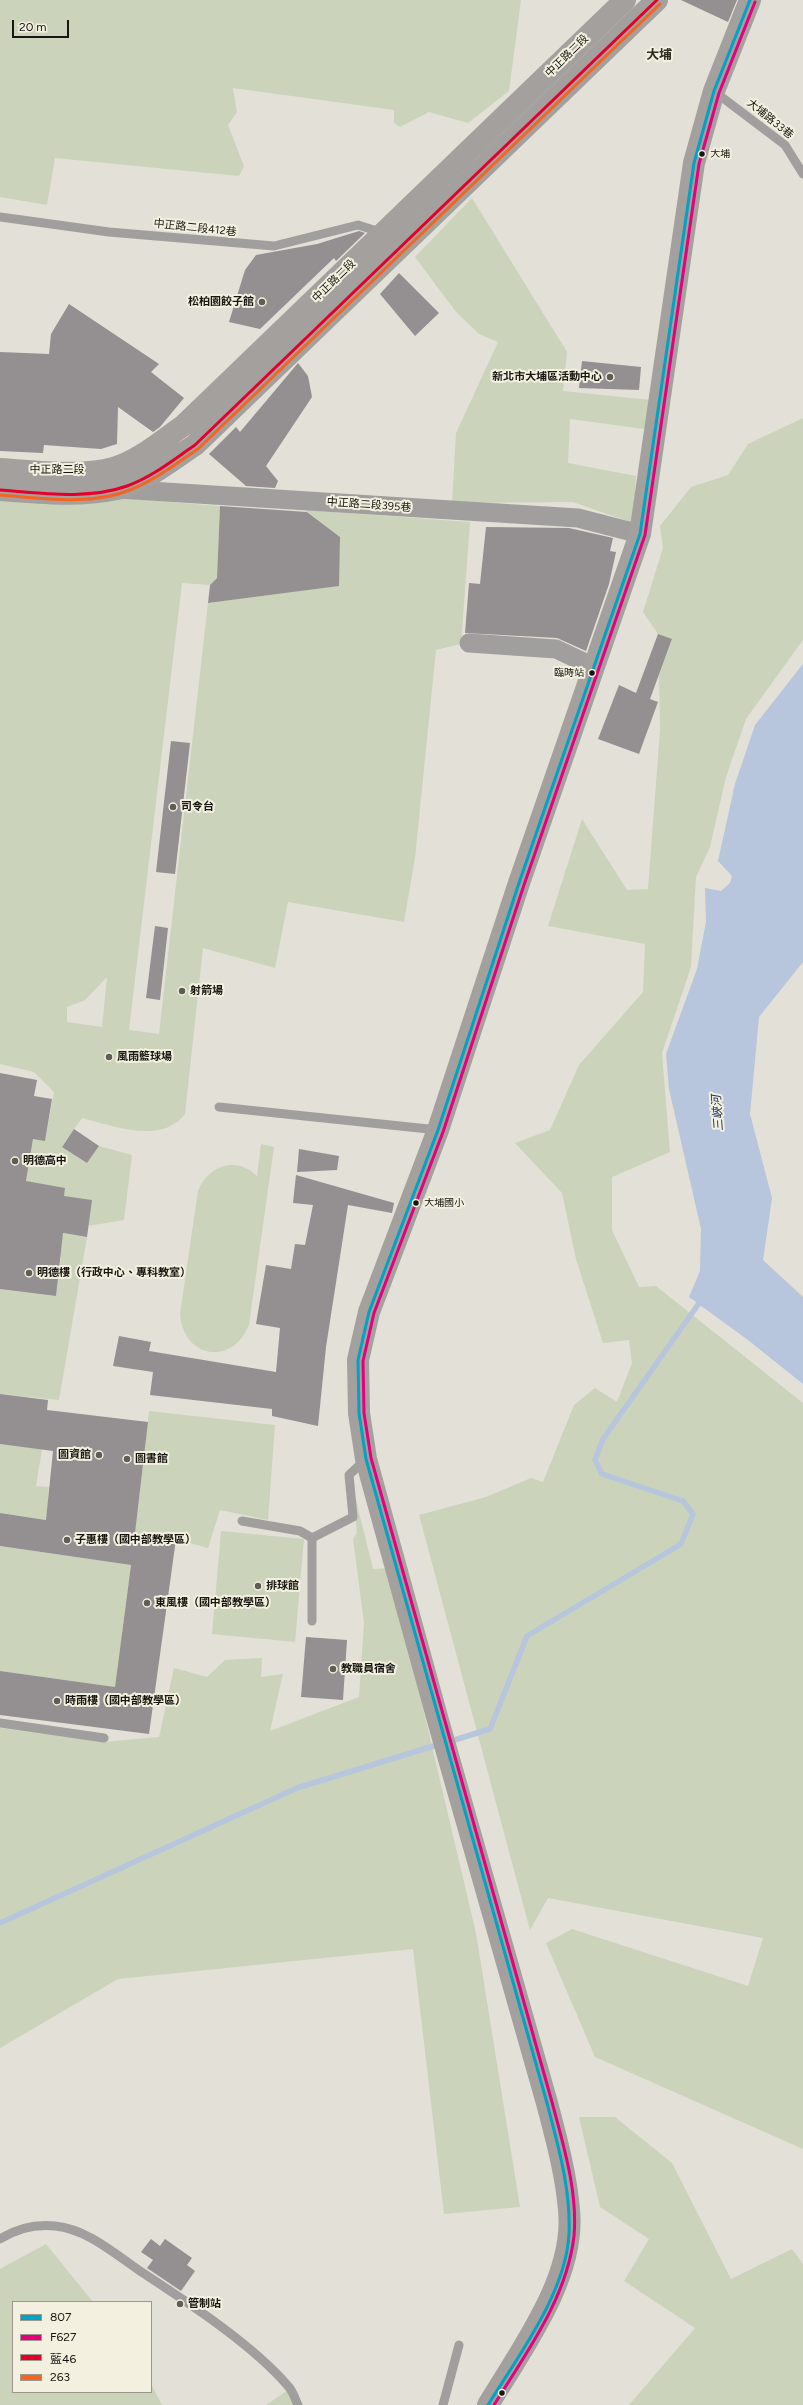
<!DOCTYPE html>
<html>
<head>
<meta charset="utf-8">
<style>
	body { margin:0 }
	#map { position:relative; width:803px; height:2405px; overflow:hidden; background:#e2e0d7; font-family:Figtree,"Noto Sans TC",sans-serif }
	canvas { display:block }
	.legend { position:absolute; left:12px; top:2301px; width:140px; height:92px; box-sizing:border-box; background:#f3f0e0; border:1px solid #9b998d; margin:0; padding:5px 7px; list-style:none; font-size:12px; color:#171610 }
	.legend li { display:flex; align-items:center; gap:8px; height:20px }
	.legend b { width:20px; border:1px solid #9b998d }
	.scale { position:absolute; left:12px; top:20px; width:57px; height:18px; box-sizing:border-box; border:2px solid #171610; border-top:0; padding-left:5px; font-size:12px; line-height:14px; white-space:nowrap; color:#171610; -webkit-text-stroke:3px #f3f0e0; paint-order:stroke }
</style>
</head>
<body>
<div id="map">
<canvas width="803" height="2405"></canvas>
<ul class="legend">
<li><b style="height:5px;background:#01a2c4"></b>807</li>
<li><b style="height:5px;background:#e5007d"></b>F627</li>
<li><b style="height:5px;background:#e4002b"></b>藍46</li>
<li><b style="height:5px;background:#f26522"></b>263</li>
</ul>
<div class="scale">20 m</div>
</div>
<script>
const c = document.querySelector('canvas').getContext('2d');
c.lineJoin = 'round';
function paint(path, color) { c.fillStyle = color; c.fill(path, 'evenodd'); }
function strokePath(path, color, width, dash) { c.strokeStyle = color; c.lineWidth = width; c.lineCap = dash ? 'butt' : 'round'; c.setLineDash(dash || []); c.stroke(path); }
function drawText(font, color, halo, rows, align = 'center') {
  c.font = font + ' Figtree,"Noto Sans TC",sans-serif'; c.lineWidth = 4; c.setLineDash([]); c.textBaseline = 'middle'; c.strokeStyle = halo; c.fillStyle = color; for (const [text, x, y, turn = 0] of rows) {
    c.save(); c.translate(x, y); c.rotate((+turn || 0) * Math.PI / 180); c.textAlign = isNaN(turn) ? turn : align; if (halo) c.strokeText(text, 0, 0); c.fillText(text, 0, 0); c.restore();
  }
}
const green = new Path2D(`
	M0 0H521L509 91 468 123 429 112 400 127 394 123V110L233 88 237 112 228 125 244 166 239 176 55 158 47 205 0 197Z
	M472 198 567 352 563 391 650 400 644 429 570 419 568 463 636 476 633 523 573 502 452 503 456 433 498 342 479 334 456 312 415 257Z
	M803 418V640L746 719 726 777 710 847 696 877 691 967 662 1053 670 1152 612 1177V1230L639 1287 656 1286 803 1403V2149L595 2057 546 1943 572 1929 748 1986 763 1938 548 1898 530 1930 419 1515 486 1497 531 1478 543 1482 574 1405 595 1388 617 1402 632 1363 629 1340 603 1343 576 1259 562 1193 515 1143 550 1130 579 1065 643 992 645 944 548 926 582 819 627 890 648 889 660 730 659 675 672 640 658 634 643 612 663 548 660 526 691 487 728 475 748 444Z
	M119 498 220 506 217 578 210 585 182 583 129 1030 159 1034 208 603 338 586 340 537 305 510 470 522 461 644 436 650 415 858 404 922 288 902 275 968 203 948 185 1114C161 1145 114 1126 82 1118L62 1146 87 1163 99 1146 132 1155 124 1220 88 1226 91 1200 64 1196 26 1181 33 1139 45 1140 54 1092 34 1072 0 1064V499ZM107 977 102 1027 67 1022V1007L85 1000Z
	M261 1144 274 1147 249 1325C232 1367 183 1358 180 1314L198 1191C208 1166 236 1155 257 1176Z
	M0 1224 87 1237 59 1400 0 1394V1289L55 1296 61 1257Z
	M149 1411 275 1425 268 1520 220 1510 208 1548 176 1539 0 1513V1444L42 1449 36 1486 49 1487 48 1497 138 1507Z
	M353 1496H355L373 1569 390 1568 476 1933 520 2207 444 2214 413 1949 118 1979 0 2048V1728L104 1742 159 1737 174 1668 207 1677 225 1660 262 1658 261 1677 283 1674 270 1731 359 1697 364 1623 353 1539 357 1533Z
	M221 1531 304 1539 295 1642 212 1634Z
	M0 1546 131 1565 115 1687 0 1671Z
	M579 2117H615L672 2163 731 2279 792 2249 803 2264V2405H629L695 2328 624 2281 649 2239 600 2207Z
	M46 2244 93 2302H13V2392H151V2384L162 2405H0V2269Z
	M291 2388 298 2405H266Z`);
const water = new Path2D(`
	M803 664V962L759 1017 750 1114 772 1198 763 1260 803 1297V1384L748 1340 689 1297 700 1271 701 1229 669 1089 666 1054 697 969 706 922 705 888 721 891 730 883 732 876 718 861 735 784 755 725Z`);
const stream = new Path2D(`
	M448 1742 490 1729 527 1636 681 1544 693 1514 683 1501 602 1474 595 1460 603 1439 702 1299
	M0 1923 297 1788 440 1744`);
const building = new Path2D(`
	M681 0H737L728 22Z
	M359 231 365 233 336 261 334 258 260 329 229 322 245 270 256 255 317 244Z
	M399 273 439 313 415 336 380 294Z
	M69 304 159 364 151 372 184 398 160 427 153 432 118 407 117 444 101 449 44 445 43 453 0 451V352L49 354 51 334Z
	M582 361 641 367 639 390 579 388Z
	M298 363 308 376 312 397 266 466 278 481 275 488 246 486 209 454 236 427 240 432Z
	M220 506 307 512 340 537 339 586 208 603 210 585 217 578Z
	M486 527 569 528 613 538 610 551 616 552 609 584 586 651 557 638 465 633 469 583 480 584Z
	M658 634 672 639 650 699 658 702 639 754 598 739 619 685 636 693Z
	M171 741 190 743 175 874 156 872Z
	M155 926 168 928 160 1000 146 998Z
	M0 1073 37 1080 34 1096 52 1099 45 1141 33 1139 26 1181 65 1188 64 1196 92 1200 87 1237 63 1233 56 1296 0 1289Z
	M74 1129 99 1146 87 1163 62 1147Z
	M299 1149 339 1156 337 1170 297 1172Z
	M296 1175 394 1203 392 1213 348 1205 326 1347 318 1426 272 1416V1409L150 1395 153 1372 113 1366 119 1336 151 1342 149 1351 276 1372 280 1328 256 1324 266 1265 291 1269 295 1244 305 1245 313 1205 293 1203Z
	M0 1394 48 1400 47 1410 148 1422 135 1533 176 1539 149 1734 0 1715V1671L115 1687 131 1565 0 1546V1513L46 1520 53 1451 0 1444Z
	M306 1637 347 1640 343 1700 301 1697Z
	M151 2239 160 2246 165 2239 192 2258 187 2265 195 2271 181 2291 147 2268 153 2260 141 2252Z`);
const service = new Path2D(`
	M715 92 785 145 803 174
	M0 217 109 232 274 246 358 225 383 233
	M219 1107 438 1130
	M242 1521 300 1531 312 1538
	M312 1621V1538L353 1517 349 1475 366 1459
	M0 1723 104 1738
	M0 2239C16 2229 36 2224 55 2226 87 2229 115 2254 140 2271 187 2302 252 2344 288 2386 293 2391 295 2399 298 2405
	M443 2405 459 2345`);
const minor = new Path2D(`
	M118 489 578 518 640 534
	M469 643 556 649 594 667`);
const primary = new Path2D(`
	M0 469C34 471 80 477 113 468 137 462 164 439 184 425L625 0
	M0 490C38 493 79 497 117 489 144 483 172 460 195 445L657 0
	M488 2405C521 2350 576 2277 569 2210 566 2173 556 2138 547 2103L439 1724 366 1459 359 1413 358 1360 369 1312 438 1130 519 883 640 534 694 163 714 91 750 0`);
const bus1 = new Path2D(`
	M488 2405C518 2356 566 2293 569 2234 571 2189 558 2146 547 2103L366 1459 359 1413 358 1360 369 1312 438 1130 519 883 640 534 694 163 714 91 750 0`);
const bus2 = new Path2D(`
	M494 2405C526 2353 567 2298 574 2236 578 2191 563 2144 552 2102L371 1458 364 1413 363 1361 374 1313 443 1132 524 885 645 535 699 164 719 93 755 2`);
const bus3 = new Path2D(`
	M0 490C41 493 88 500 127 486 152 477 173 460 195 445L657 0`);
const bus4 = new Path2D(`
	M0 495C41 498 91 506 130 490 155 480 176 464 198 449L660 4`);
const markers = [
	[702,154,3.5,"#171610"],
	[262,302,4,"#5e5d56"],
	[610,377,4,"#5e5d56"],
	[592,673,3.5,"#171610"],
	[173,807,4,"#5e5d56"],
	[182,991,4,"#5e5d56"],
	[109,1057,4,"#5e5d56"],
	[15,1161,4,"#5e5d56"],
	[416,1203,3.5,"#171610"],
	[29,1273,4,"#5e5d56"],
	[99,1455,4,"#5e5d56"],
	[127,1459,4,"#5e5d56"],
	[67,1540,4,"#5e5d56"],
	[258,1586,4,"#5e5d56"],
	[147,1603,4,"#5e5d56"],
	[333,1669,4,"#5e5d56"],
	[57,1701,4,"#5e5d56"],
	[180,2304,4,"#5e5d56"],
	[502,2393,3.5,"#171610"]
];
const busNames = [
	["大埔",710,154],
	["臨時站",584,673,"right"],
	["大埔國小",424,1203]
];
const streetNames = [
	["中正路二段",567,56,-44],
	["大埔路33巷",770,119,39],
	["中正路二段412巷",195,228,6],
	["中正路二段",334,281,-44],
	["中正路二段",57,470],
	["中正路二段395巷",369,505,4]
];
const poiNames = [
	["松柏園餃子館",254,302,"right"],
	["新北市大埔區活動中心",602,377,"right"],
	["司令台",181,807],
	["射箭場",190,991],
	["風雨籃球場",117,1057],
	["明德高中",23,1161],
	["明德樓（行政中心、專科教室）",37,1273],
	["圖資館",91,1455,"right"],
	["圖書館",135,1459],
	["子惠樓（國中部教學區）",75,1540],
	["排球館",266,1586],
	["東風樓（國中部教學區）",155,1603],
	["教職員宿舍",341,1669],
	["時雨樓（國中部教學區）",65,1701],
	["管制站",188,2304]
];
const waterNames = [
	["三峽河",718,1113,-94]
];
const quarterNames = [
	["大埔",659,55]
];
paint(green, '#cbd4ba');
paint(water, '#b7c5dd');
strokePath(stream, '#b7c5dd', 5.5);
paint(building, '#948f90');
strokePath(service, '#a19f9d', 9);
strokePath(minor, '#a19f9d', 19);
strokePath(primary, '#a4a09e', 22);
strokePath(bus1, '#01a2c4', 3);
strokePath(bus2, '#e5007d', 3);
strokePath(bus3, '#e4002b', 3);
strokePath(bus4, '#f26522', 3);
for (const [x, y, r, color] of markers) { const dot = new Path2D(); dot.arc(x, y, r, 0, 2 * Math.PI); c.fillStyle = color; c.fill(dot); strokePath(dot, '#f3f0e0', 1.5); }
drawText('10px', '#171610', '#f3f0e0', busNames, 'left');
drawText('11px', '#171610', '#f3f0e0', streetNames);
drawText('bold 11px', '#171610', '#f3f0e0', poiNames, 'left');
drawText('italic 12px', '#132c5a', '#f3f0e0', waterNames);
drawText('bold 13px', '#2f2c20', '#f3f0e0', quarterNames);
</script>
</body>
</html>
